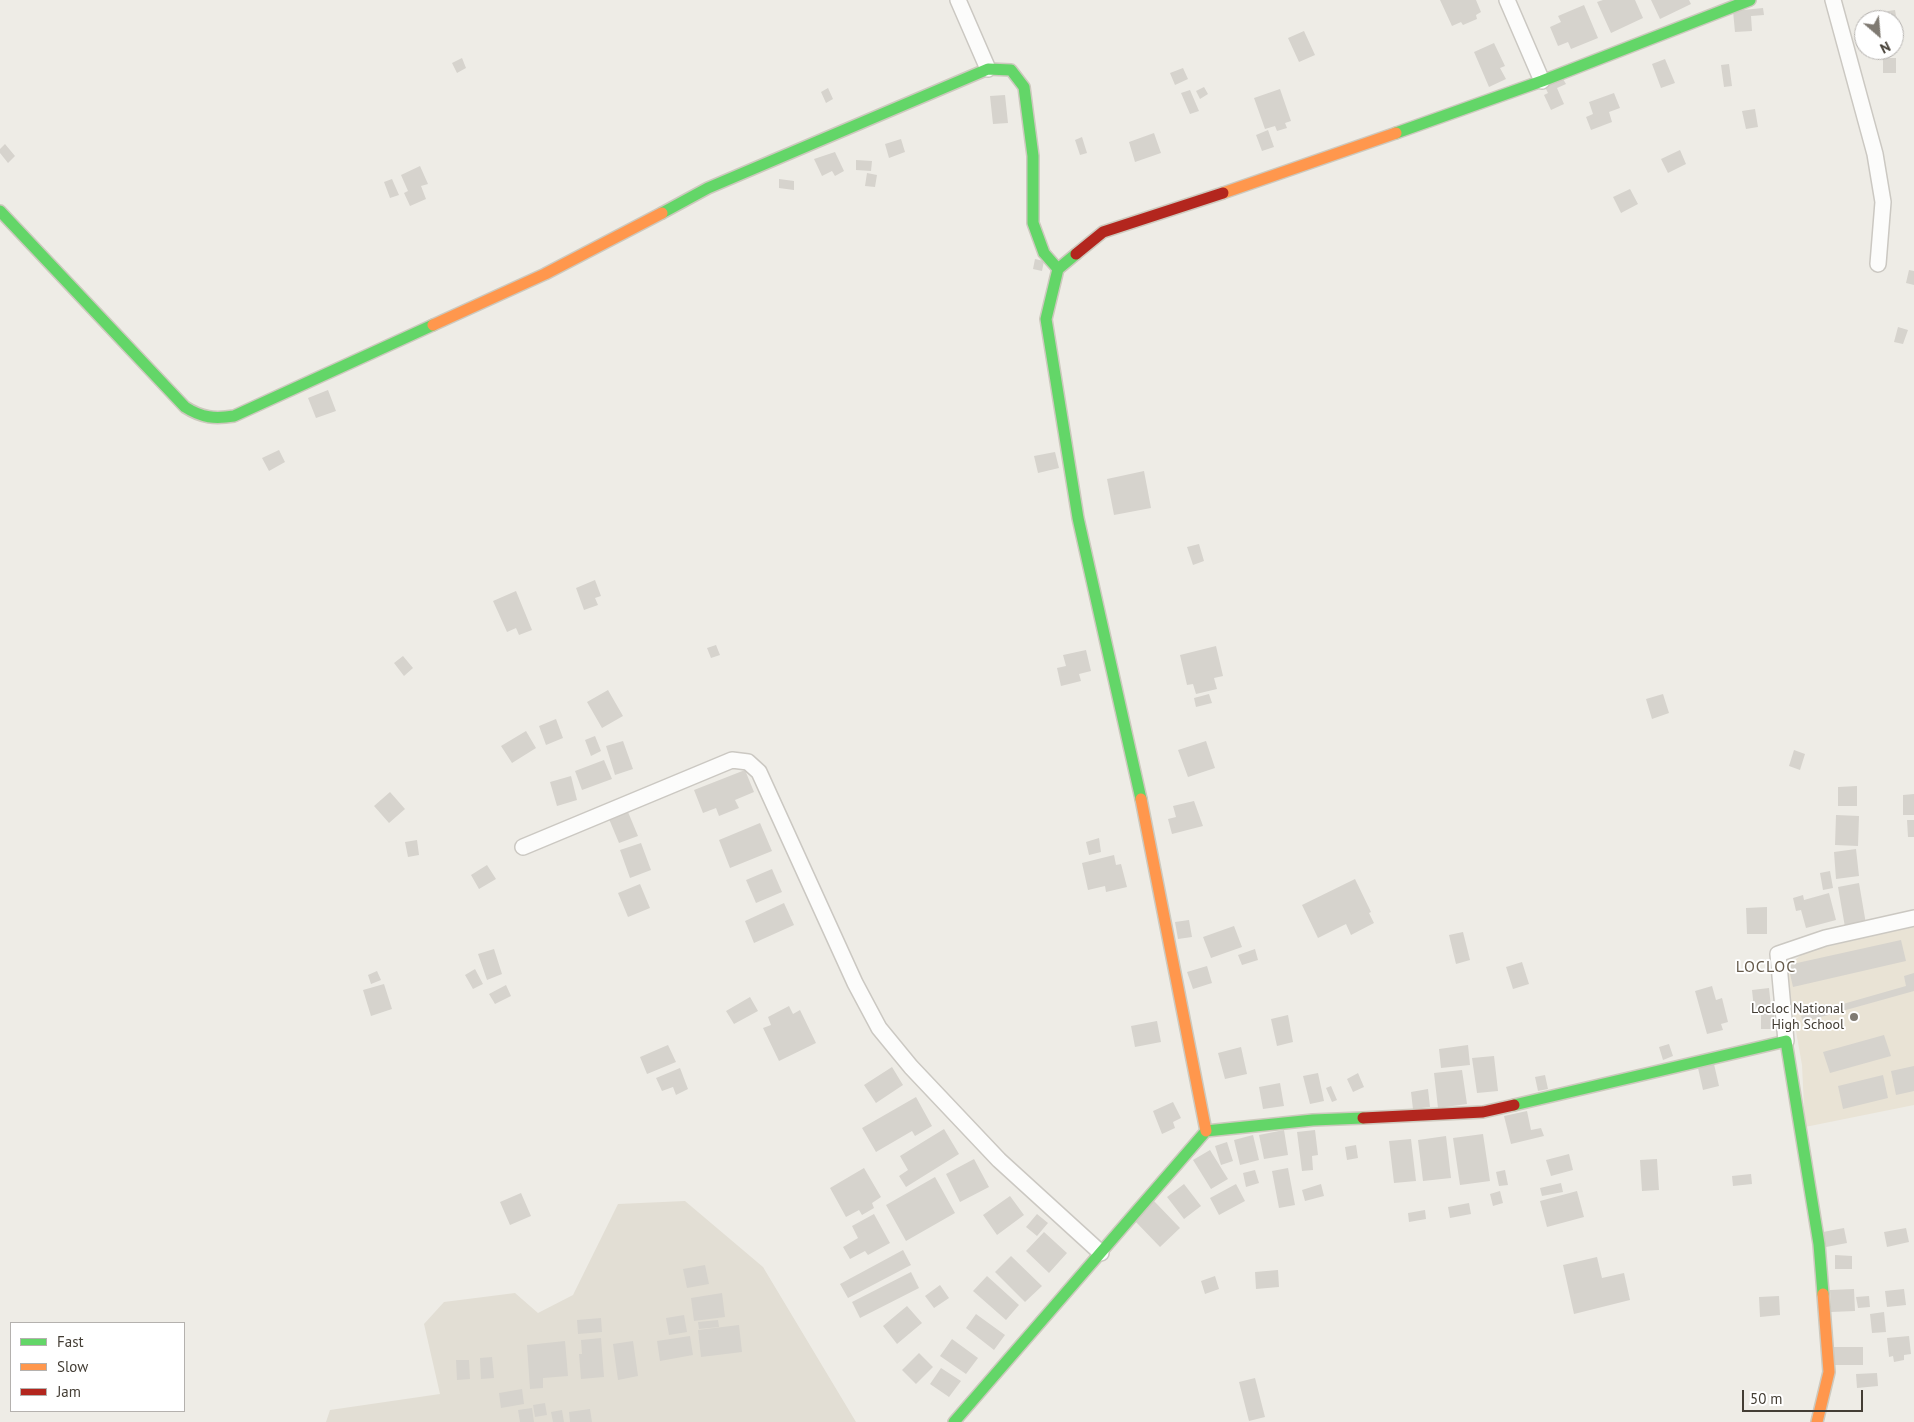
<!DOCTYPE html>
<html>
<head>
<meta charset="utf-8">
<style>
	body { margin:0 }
	#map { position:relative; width:1914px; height:1422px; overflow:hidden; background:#eeece6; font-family:"PT Sans",sans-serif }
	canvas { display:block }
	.legend { position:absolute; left:10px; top:1322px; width:175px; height:90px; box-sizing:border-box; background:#fff; border:1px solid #b4b1ae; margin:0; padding:6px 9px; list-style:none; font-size:15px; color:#433d34 }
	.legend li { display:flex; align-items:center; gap:10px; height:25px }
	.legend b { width:25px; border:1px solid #b4b1ae }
	.north { position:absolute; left:1854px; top:10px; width:50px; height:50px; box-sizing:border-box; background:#fff; border:1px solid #b4b1ae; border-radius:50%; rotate:153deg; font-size:14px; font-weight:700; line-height:20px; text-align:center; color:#433d34 }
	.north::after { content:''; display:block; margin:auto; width:18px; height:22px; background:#7f7a72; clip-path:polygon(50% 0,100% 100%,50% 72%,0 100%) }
	.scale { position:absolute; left:1742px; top:1390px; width:121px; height:22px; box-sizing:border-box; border:2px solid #433d34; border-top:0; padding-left:6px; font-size:15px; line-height:18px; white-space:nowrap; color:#433d34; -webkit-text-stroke:4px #fff; paint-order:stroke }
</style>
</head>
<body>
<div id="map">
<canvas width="1914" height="1422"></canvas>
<ul class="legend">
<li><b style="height:6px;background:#63d668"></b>Fast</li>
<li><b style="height:6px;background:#ff974d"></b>Slow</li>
<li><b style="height:6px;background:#b3261e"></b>Jam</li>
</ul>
<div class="north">N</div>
<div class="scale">50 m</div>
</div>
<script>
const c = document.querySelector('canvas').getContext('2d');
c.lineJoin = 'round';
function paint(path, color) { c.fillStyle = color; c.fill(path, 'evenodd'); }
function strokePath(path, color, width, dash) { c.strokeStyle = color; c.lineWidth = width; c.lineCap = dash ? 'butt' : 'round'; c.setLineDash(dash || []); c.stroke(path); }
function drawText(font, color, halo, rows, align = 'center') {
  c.font = font + ' "PT Sans",sans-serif'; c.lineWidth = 4; c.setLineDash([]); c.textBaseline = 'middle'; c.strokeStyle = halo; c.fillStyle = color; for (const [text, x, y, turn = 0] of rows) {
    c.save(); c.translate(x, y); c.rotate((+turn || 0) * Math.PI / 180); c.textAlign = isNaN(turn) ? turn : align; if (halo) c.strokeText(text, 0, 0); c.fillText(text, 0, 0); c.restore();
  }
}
const residential = new Path2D(`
	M685 1201 763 1267 856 1422H326L330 1410 440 1394 424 1324 444 1302 515 1293 538 1313 573 1295 618 1204Z`);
const education = new Path2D(`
	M1914 926V1105L1805 1127 1802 1065 1785 969 1804 952Z`);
const building = new Path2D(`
	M1440 0H1476L1481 12 1476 15 1477 19 1463 25 1461 22 1452 26Z
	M1603 0H1635L1643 18 1611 33 1597 2Z
	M1651 0H1689L1691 4 1660 19Z
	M1584 5 1598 38 1571 49 1568 42 1558 46 1550 27 1561 22 1558 16Z
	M1763 8 1764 15 1751 16 1752 31 1735 32 1733 11Z
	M1895 10 1899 33H1894V20H1876L1875 13Z
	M1304 31 1315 55 1299 62 1288 38Z
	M1494 43 1505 66 1500 68 1506 79 1489 87 1474 52Z
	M462 58 466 68 457 73 452 63Z
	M1883 58H1896V73H1883Z
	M1665 59 1675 83 1661 88 1652 64Z
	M1729 64 1732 86 1724 87 1721 65Z
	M1183 68 1188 79 1175 85 1170 73Z
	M1563 79 1566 84 1557 88 1564 104 1551 110 1544 95 1548 93 1545 87Z
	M1204 87 1208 94 1200 99 1196 91Z
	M828 88 833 99 826 103 821 92Z
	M1280 89 1291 121 1285 123 1287 128 1277 131 1275 126 1265 129 1254 98Z
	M1190 90 1199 111 1190 114 1181 93Z
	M1614 93 1620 108 1609 112 1612 122 1591 130 1586 117 1593 114 1589 102Z
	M1005 95 1008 123 993 124 990 96Z
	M1755 109 1758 127 1746 129 1742 111Z
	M1268 130 1274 147 1262 151 1256 135Z
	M1154 133 1161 153 1135 162 1129 142Z
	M1082 137 1087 153 1080 155 1075 140Z
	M901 139 905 152 889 158 885 144Z
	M5 144 15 156 8 163 0 153V149Z
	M1680 150 1686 164 1668 173 1661 159Z
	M835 152 844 171 835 176 832 171 822 176 814 159Z
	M856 160 872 161 871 171 856 170Z
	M420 166 428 184 421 186 426 199 410 206 404 193 408 191 401 175Z
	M867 173 877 175 875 187 865 186Z
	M392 179 399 195 390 198 384 182Z
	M779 179 794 181V190L779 188Z
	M1630 189 1638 204 1621 213 1613 197Z
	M1035 259 1044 261 1042 271 1033 269Z
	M1909 270 1914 271V285L1906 283Z
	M1898 327 1908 330 1903 344 1894 342Z
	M328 390 336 411 316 418 308 398Z
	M279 450 285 462 269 471 262 458Z
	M1055 452 1059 468 1038 473 1034 456Z
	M1144 471 1151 508 1114 515 1107 479Z
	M1199 544 1204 561 1193 565 1187 547Z
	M595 580 601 596 595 598 598 605 584 610 576 588Z
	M516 591 532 630 519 635 516 628 507 632 493 601Z
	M716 645 720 655 711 658 707 648Z
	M1216 646 1223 676 1214 678 1217 689 1196 694 1193 684 1187 685 1180 655Z
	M1086 650 1091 671 1079 674 1081 681 1061 686 1057 668 1066 666 1063 655Z
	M403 656 413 668 404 676 394 663Z
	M608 690 623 716 602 728 587 702Z
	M1209 694 1212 703 1196 707 1194 698Z
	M1663 694 1669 713 1652 719 1646 699Z
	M556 719 563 738 546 745 539 726Z
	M526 731 536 748 512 763 501 746Z
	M595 736 601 751 591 756 585 740Z
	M623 741 633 769 615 775 606 746Z
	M1206 741 1215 768 1188 777 1178 750Z
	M1794 750 1805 754 1800 770 1789 766Z
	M604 760 612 779 582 790 575 771Z
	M745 770 754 792 735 800 739 808 719 816 716 808 703 813 694 790Z
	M571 776 577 800 557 806 550 782Z
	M1857 786V806H1838V787Z
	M390 792 405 809 389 823 374 806Z
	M1914 794V815H1903V795Z
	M1194 801 1203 826 1172 834 1168 819 1176 817 1173 806Z
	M628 812 638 836 619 843 609 819Z
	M1836 815 1859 816 1858 846 1835 845Z
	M1907 820H1914V837H1908Z
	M760 823 772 851 730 868 719 840Z
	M1099 838 1101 852 1089 855 1086 842Z
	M417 840 419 855 408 857 405 842Z
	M641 843 651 870 630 878 620 850Z
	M1856 849 1859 876 1836 879 1834 852Z
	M1114 855 1116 865 1121 864 1127 887 1106 892 1105 886 1088 890 1082 863Z
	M487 865 496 879 479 889 471 875Z
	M772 869 782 892 756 903 746 880Z
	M1830 871 1833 888 1823 890 1820 873Z
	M1355 879 1371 912 1369 913 1374 923 1351 935 1346 924 1318 938 1302 905Z
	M1859 883 1866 924 1845 927 1838 887Z
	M640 884 650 908 628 917 618 893Z
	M1829 893 1836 920 1806 928 1801 910 1796 911 1793 898 1803 895 1804 900Z
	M784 903 794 925 754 943 745 921Z
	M1767 907V934H1747L1746 908Z
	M1189 920 1192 937 1178 939 1175 922Z
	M1234 926 1242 947 1211 958 1203 937Z
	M1463 932 1470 960 1456 964 1449 935Z
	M1901 940 1906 961 1793 987 1788 965Z
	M494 949 502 974 487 980 478 954Z
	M1255 949 1258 960 1242 965 1238 955Z
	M1522 962 1529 984 1513 989 1506 967Z
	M1207 966 1212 983 1193 989 1187 972Z
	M475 969 483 984 473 989 465 975Z
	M377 971 381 980 371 984 368 975Z
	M1914 973V991L1803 1022 1801 1016 1906 986 1904 976Z
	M384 984 392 1009 371 1016 363 990Z
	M506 985 511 996 495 1004 489 994Z
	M1712 986 1716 1000 1722 998 1728 1022 1721 1024 1723 1030 1707 1034 1695 991Z
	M1769 988 1771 1007 1754 1009 1752 990Z
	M750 997 758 1011 734 1024 726 1011Z
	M789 1006 793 1014 800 1010 816 1043 779 1061 763 1028 771 1025 768 1017Z
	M1761 1010H1774V1029H1761Z
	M1288 1015 1293 1042 1277 1046 1271 1019Z
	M1157 1021 1161 1042 1135 1047 1131 1026Z
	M1884 1035 1891 1056 1830 1073 1823 1052Z
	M1669 1044 1673 1056 1663 1060 1659 1047Z
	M668 1045 676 1062 647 1074 640 1057Z
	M1468 1045 1470 1065 1441 1068 1439 1049Z
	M1241 1047 1247 1074 1225 1079 1218 1053Z
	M1494 1056 1498 1091 1477 1093 1472 1058Z
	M1714 1064 1719 1086 1703 1090 1698 1068Z
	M1914 1066V1091L1896 1095 1891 1071Z
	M892 1067 903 1085 876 1103 864 1085Z
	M680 1068 688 1089 676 1095 673 1087 662 1091 656 1078Z
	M1462 1070 1467 1104 1438 1108 1434 1073Z
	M1318 1073 1324 1101 1310 1104 1303 1076Z
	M1358 1073 1364 1087 1353 1092 1347 1079Z
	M1545 1075 1548 1089 1538 1091 1535 1077Z
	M1883 1075 1888 1098 1843 1109 1838 1086Z
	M1280 1083 1284 1106 1263 1109 1259 1087Z
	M1331 1086 1337 1100 1332 1102 1326 1088Z
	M1428 1089 1430 1107 1413 1109 1411 1092Z
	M916 1097 932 1126 915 1136 912 1131 876 1152 862 1128Z
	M1173 1102 1181 1118 1173 1122 1175 1128 1162 1134 1153 1111Z
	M1527 1111 1531 1130 1541 1128 1544 1136 1511 1144 1504 1116Z
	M944 1129 959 1154 906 1187 899 1176 908 1170 900 1156Z
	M1284 1130 1288 1155 1264 1159 1259 1135Z
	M1315 1130 1318 1155 1312 1156 1313 1170 1302 1171 1297 1132Z
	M1483 1134 1490 1181 1460 1185 1453 1138Z
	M1253 1135 1259 1160 1240 1165 1234 1140Z
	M1446 1136 1451 1178 1423 1181 1418 1140Z
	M1411 1139 1416 1181 1394 1183 1389 1141Z
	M1227 1142 1233 1161 1221 1165 1215 1146Z
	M1356 1145 1358 1158 1347 1160 1345 1147Z
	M1210 1150 1228 1179 1211 1189 1193 1160Z
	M1569 1154 1573 1170 1551 1176 1546 1160Z
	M974 1159 989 1187 960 1202 946 1174Z
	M1657 1159 1659 1190 1642 1191 1640 1160Z
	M864 1168 881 1197 872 1203 874 1208 862 1215 859 1210 846 1217 830 1188Z
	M1288 1168 1295 1205 1279 1208 1272 1171Z
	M1255 1170 1259 1183 1246 1187 1243 1173Z
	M1505 1170 1508 1185 1499 1186 1496 1172Z
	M1751 1174 1752 1184 1733 1186 1732 1176Z
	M935 1177 955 1213 906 1241 886 1205Z
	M1561 1183 1563 1192 1542 1196 1540 1188Z
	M1184 1184 1201 1206 1184 1219 1167 1197Z
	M1236 1184 1245 1201 1219 1215 1210 1198Z
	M1321 1184 1324 1196 1305 1201 1302 1190Z
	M1500 1191 1503 1203 1493 1206 1490 1194Z
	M1577 1191 1584 1217 1547 1227 1540 1201Z
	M521 1193 531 1216 510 1225 500 1202Z
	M1010 1196 1024 1215 997 1235 983 1215Z
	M1154 1201 1180 1228 1160 1247 1134 1220Z
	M1469 1203 1471 1214 1450 1218 1448 1207Z
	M1425 1210 1426 1219 1409 1222 1408 1213Z
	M874 1214 890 1243 868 1255 865 1251 850 1259 843 1247 858 1238 852 1226Z
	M1037 1214 1048 1223 1037 1236 1026 1227Z
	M1844 1228 1847 1243 1826 1247 1823 1232Z
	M1906 1228 1909 1242 1887 1247 1884 1232Z
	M1044 1232 1067 1253 1049 1273 1026 1251Z
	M903 1250 911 1265 848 1298 840 1284Z
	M1835 1255 1852 1256V1269H1835Z
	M1011 1256 1042 1286 1025 1302 995 1272Z
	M1597 1257 1602 1278 1624 1273 1630 1300 1574 1314 1563 1265Z
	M705 1265 709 1284 687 1288 683 1269Z
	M1278 1270 1279 1287 1256 1289 1255 1272Z
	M911 1272 919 1288 860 1318 852 1302Z
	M987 1276 1019 1305 1006 1320 973 1291Z
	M1215 1276 1219 1289 1205 1294 1201 1281Z
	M940 1285 949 1298 934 1308 925 1296Z
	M1854 1289 1855 1311 1831 1312 1830 1290Z
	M1904 1289 1906 1305 1887 1307 1885 1291Z
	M722 1293 725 1317 694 1321 691 1298Z
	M1779 1296 1780 1315 1760 1317 1759 1297Z
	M1869 1296 1870 1307 1858 1308 1856 1297Z
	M907 1306 922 1323 897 1344 883 1326Z
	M1884 1312 1886 1332 1872 1333 1870 1314Z
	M976 1314 1005 1335 994 1350 966 1328Z
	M684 1315 687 1332 669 1335 666 1318Z
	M601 1318 602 1332 578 1334 577 1320Z
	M718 1320 719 1327 699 1329 698 1322Z
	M739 1325 742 1352 701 1357 698 1330Z
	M690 1336 693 1355 660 1361 657 1341Z
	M1909 1336 1911 1354 1904 1355V1360L1894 1362 1893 1356 1889 1357 1887 1338Z
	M601 1338 604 1377 581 1379 579 1354H582L581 1340Z
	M952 1339 978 1358 966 1374 940 1356Z
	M565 1341 568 1376 543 1378V1388L530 1389 527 1345Z
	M633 1341 638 1376 618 1380 613 1344Z
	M1831 1347H1863V1365H1831Z
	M919 1353 933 1367 916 1384 902 1370Z
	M492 1357 494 1378 481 1379 480 1358Z
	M456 1360H469L470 1379 457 1380Z
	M941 1368 961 1381 949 1397 930 1384Z
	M1877 1373 1878 1386 1857 1388 1856 1374Z
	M1255 1378 1265 1417 1249 1421 1239 1382Z
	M522 1389 524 1404 501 1408 499 1393Z
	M545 1403 547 1415 535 1417 533 1405Z
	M532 1408 534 1422H520L518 1410Z
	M590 1409 592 1422H570L569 1412Z
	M562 1410 564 1422H553L551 1412Z`);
const street = new Path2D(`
	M958 0 988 69
	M1507 0 1542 81
	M1833 0 1875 154 1883 202 1878 264
	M523 847 732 760 748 762 759 772 855 983 879 1028 911 1067 999 1160 1101 1253
	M1786 1041 1778 954 1825 938 1914 918`);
const fast = new Path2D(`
	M1396 133 1542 81 1750 0
	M0 211 185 407C202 418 215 419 234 416L433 325
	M662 213 708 188 988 69 1011 70 1024 87 1033 156V223L1044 253 1058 269
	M1076 254 1058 269 1046 319 1078 518 1141 799
	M1514 1105 1786 1041 1819 1244 1823 1294
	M954 1422 1206 1131 1313 1120 1363 1118`);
const slow = new Path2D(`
	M1223 193 1396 133
	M433 325 545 274 662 213
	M1141 799 1206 1131
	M1817 1422 1829 1372 1823 1294`);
const jam = new Path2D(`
	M1076 254 1103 232 1223 193
	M1363 1118 1483 1112 1514 1105`);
const markers = [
	[1854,1017,5,"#7f7a72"]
];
const poiNames = [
	["Locloc National",1844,1009],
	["High School",1844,1025]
];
const quarterNames = [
	["LOCLOC",1766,967]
];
paint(residential, '#e2ded4');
paint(education, '#e9e3d5');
paint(building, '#d6d3cd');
strokePath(street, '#cbc8c2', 18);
strokePath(fast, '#cdc9be', 14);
strokePath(slow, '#cdc9be', 14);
strokePath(jam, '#cdc9be', 14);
strokePath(street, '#fcfcfb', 15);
strokePath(fast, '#63d668', 11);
strokePath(slow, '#ff974d', 11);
strokePath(jam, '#b3261e', 11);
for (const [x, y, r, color] of markers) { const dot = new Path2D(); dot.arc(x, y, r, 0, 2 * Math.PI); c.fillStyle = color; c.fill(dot); strokePath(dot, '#fff', 2); }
drawText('14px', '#433d34', '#fff', poiNames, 'right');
c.letterSpacing = '1px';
drawText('16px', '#665b4b', '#fff', quarterNames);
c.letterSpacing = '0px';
</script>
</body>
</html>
